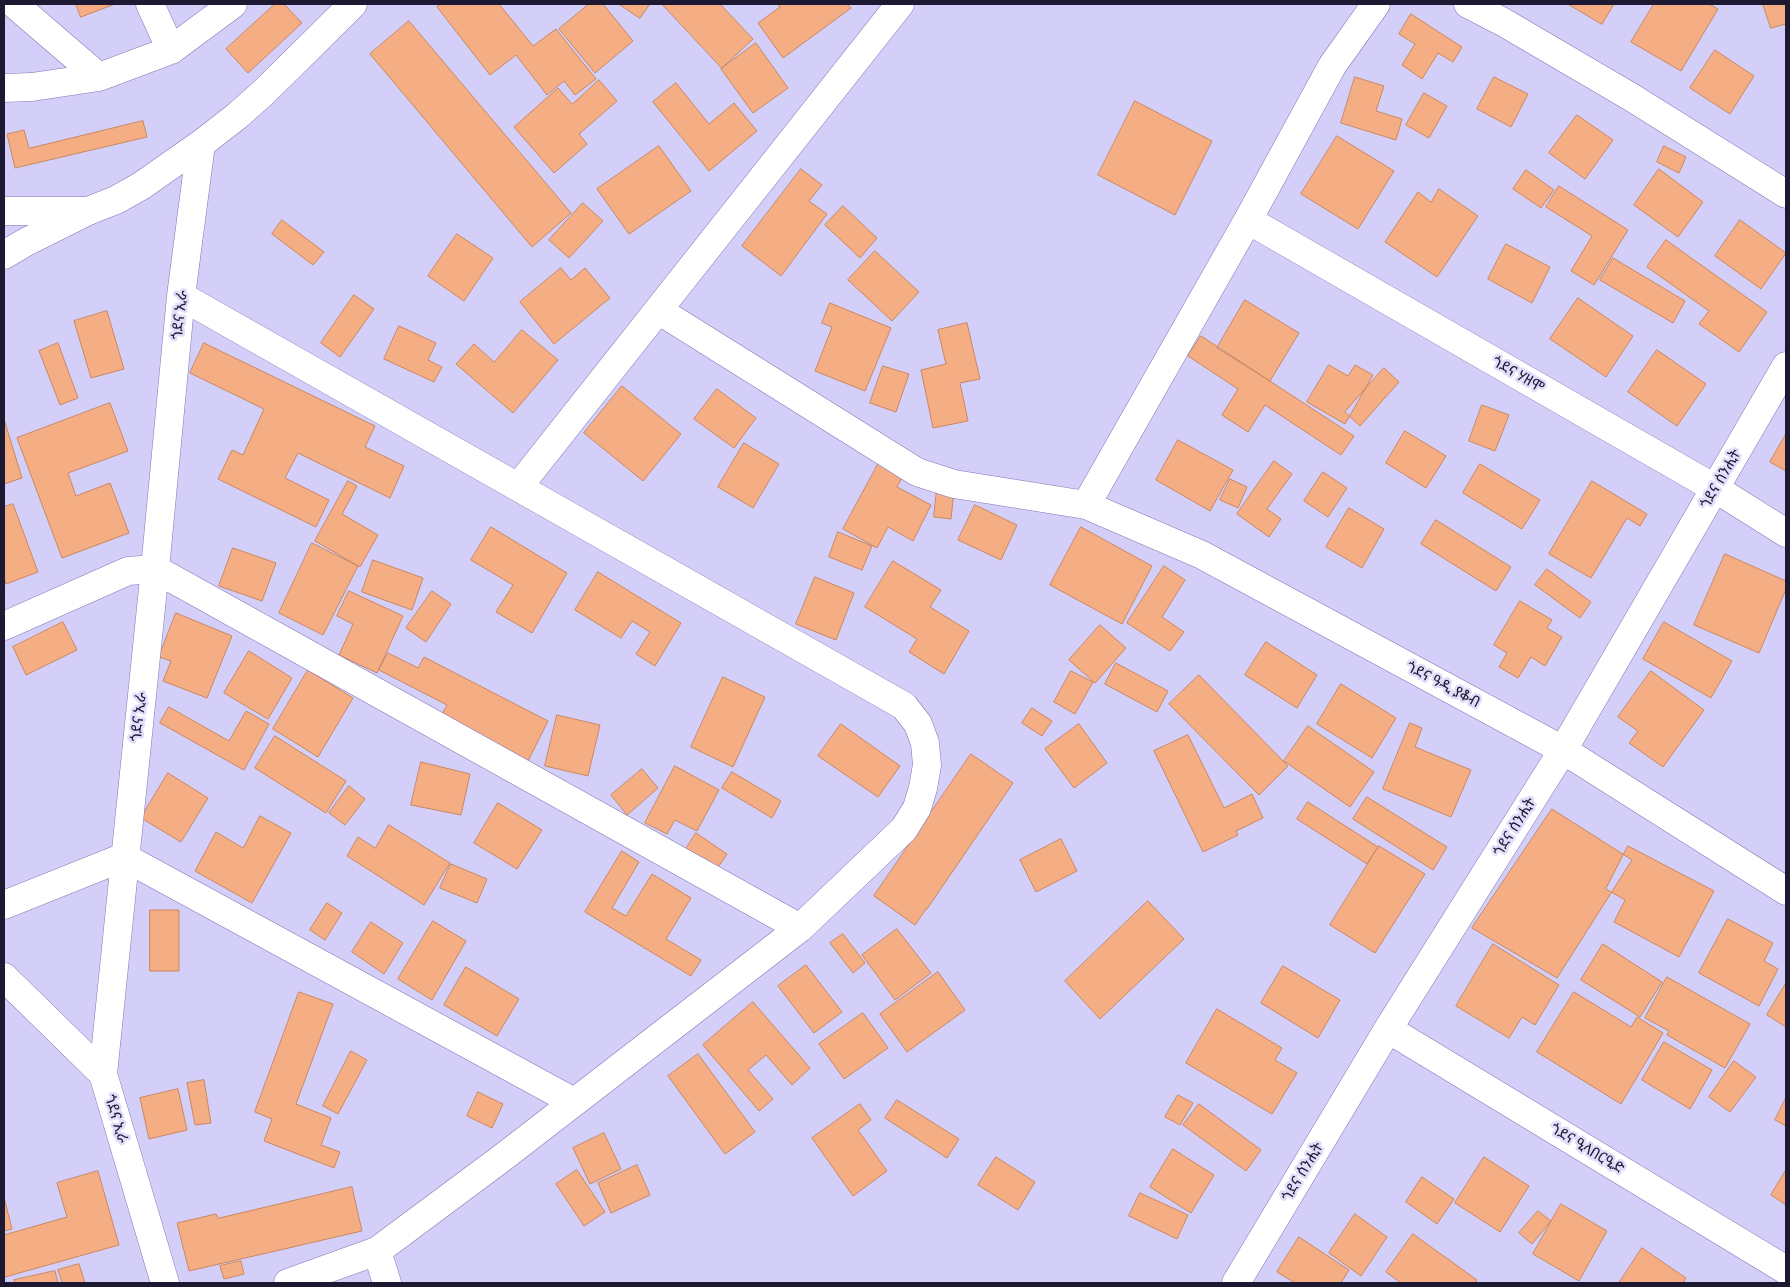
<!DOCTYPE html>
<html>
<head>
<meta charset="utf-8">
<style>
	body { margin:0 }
	#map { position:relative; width:1790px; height:1287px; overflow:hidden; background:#d4cff9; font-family:Karla,sans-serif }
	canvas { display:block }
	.frame { position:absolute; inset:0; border:5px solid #1e1933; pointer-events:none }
</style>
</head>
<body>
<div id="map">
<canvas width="1790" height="1287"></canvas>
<div class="frame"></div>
</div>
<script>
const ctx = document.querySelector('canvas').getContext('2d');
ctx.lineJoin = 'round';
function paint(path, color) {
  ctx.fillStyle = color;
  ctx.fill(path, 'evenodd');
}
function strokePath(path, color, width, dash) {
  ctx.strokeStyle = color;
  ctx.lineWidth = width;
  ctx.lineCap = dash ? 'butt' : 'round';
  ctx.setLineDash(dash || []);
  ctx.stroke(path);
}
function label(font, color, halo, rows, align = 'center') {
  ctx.font = font + ' Karla,"Noto Sans Ethiopic",sans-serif';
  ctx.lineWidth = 5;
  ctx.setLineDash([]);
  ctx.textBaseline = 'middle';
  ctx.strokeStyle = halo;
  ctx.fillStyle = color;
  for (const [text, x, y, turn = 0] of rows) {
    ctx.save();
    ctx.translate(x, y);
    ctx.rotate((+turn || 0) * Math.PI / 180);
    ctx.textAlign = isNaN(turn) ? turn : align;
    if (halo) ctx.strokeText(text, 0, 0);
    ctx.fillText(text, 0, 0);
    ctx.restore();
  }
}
const building = new Path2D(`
	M76,4h39l-34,13z
	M275,4h9l18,19 -54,50 -22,-24z
	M441,4h58l34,42 23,-17 40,50 -21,16 -11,-14 -17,14 -31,-40 -26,20 -53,-68z
	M589,4h14l30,37 -38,32 -36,-44z
	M619,4h31l-10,14z
	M662,4h58l33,35 -31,29z
	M777,4h70l4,4 -68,50 -25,-35 22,-16z
	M1568,4h46l-12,20z
	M1654,4h55l9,5 -37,62 -50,-29z
	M1763,4h23v20l-15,4z
	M1411,14l51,33 -9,15 -15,-9 -16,26 -20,-14 13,-21 -16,-10z
	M409,21l162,192 -39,34 -162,-193z
	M756,43l32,45 -35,25 -32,-44z
	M1715,50l39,26 -24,38 -40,-26z
	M1355,77l29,9 -8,25 26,8 -6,21 -55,-17z
	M1494,77l34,17 -17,33 -34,-18z
	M599,80l18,21 -38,33 8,10 -33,29 -40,-46 44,-39 14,16z
	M676,83l33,41 25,-21 23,28 -48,40 -56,-69z
	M1424,93l23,13 -18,32 -23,-13z
	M1135,101l77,40 -37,74 -77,-40z
	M1577,115l36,25 -28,39 -36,-26z
	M143,121l4,16 -132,31 -8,-34 17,-4 5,18z
	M1337,136l57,35 -36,58 -57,-35z
	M659,146l32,45 -62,43 -32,-45z
	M1664,146l22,11 -7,16 -22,-11z
	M801,169l21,16 -13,16 18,13 -46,62 -39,-30z
	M1659,169l44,33 -25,35 -44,-32z
	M1526,170l28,20 -13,18 -28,-19z
	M1559,186l69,44 -34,55 -23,-14 21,-35 -46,-29z
	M1439,189l39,27 -41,61 -52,-35 33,-50 13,10z
	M583,203l20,18 -34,37 -20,-18z
	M843,206l34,32 -17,20 -35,-33z
	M282,220l42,32 -11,13 -41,-31z
	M1740,220l46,33 -25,36 -46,-33z
	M457,234l36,24 -29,43 -36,-25z
	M1666,240l101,72 -28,40 -40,-28 10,-13 -62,-44z
	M1506,244l44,23 -18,36 -44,-24z
	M875,251l44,41 -27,29 -44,-41z
	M1613,258l72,43 -12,22 -73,-43z
	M561,268l10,12 14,-12 25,30 -56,46 -34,-42z
	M354,295l20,14 -34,48 -19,-14z
	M1578,298l55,38 -27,41 -56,-38z
	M1245,300l54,33 -29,48 -53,-33z
	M830,303l61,25 -26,63 -50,-20 17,-44 -10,-4z
	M107,311l17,58 -33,9 -17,-57z
	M967,323l13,56 -20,4 8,38 -35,7 -12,-58 25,-6 -8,-34z
	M399,326l37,17 -8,17 14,7 -8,15 -50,-23z
	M522,330l36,30 -45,53 -57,-49 18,-20 20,18z
	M1201,336l153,100 -13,19 -76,-50 -17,27 -26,-17 16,-26 -50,-33z
	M58,343l20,55 -18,7 -21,-54z
	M204,343l171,83 -10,21 39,19 -14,32 -92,-45 -13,25 44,22 -13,27 -98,-48 14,-29 11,5 21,-46 -74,-36z
	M1657,350l49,34 -29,42 -49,-34z
	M1329,365l19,11 7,-11 18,10 -28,49 -38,-22z
	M883,366l26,8 -13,38 -26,-9z
	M1384,368l15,14 -39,44 -15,-14z
	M622,386l59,48 -38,47 -59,-48z
	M717,389l39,29 -22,30 -40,-29z
	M110,403l18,48 -60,22 8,23 34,-13 19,50 -67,25 -45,-120z
	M1482,405l27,10 -14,36 -26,-10z
	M4,419l18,59 -18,6z
	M1405,431l41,25 -20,32 -40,-25z
	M1786,434v37l-16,-9z
	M1178,440l55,30 -23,41 -54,-31z
	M744,443l35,21 -26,44 -35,-21z
	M882,457l24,13 -9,17 34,18 -18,36 -25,-14 -11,21 -34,-19z
	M1274,461l18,13 -25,35 14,10 -12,18 -32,-23z
	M1480,464l60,36 -18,29 -59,-36z
	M1323,472l24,16 -19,29 -24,-16z
	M1230,479l17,8 -9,21 -18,-8z
	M348,481l9,5 -15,28 36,21 -18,32 -45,-26z
	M1592,481l55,33 -7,12 -13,-8 -36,60 -42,-24z
	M937,489l17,2 -3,28 -17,-2z
	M13,504l25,68 -32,12 -2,-7v-70z
	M975,505l42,20 -16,35 -43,-20z
	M1349,508l35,21 -22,39 -36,-21z
	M1436,520l75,47 -15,24 -75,-47z
	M491,527l76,46 -35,60 -36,-21 17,-27 -42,-25z
	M1081,527l71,39 -30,58 -72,-39z
	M838,532l34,14 -10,24 -33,-13z
	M312,543l46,23 -35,69 -44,-22z
	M233,548l43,15 -14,38 -43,-15z
	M1725,554l61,27v8l-27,64 -65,-28z
	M373,560l50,18 -11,32 -50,-18z
	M893,561l48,29 -11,17 39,24 -25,43 -35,-22 8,-13 -52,-32z
	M1164,566l21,14 -23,37 22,15 -14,19 -43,-28z
	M1547,569l44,33 -11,16 -45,-33z
	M598,572l83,51 -26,43 -19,-12 14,-22 -18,-11 -11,17 -46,-28z
	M815,577l39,16 -18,47 -40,-16z
	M349,591l54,25 -26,57 -38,-18 14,-31 -16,-8z
	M432,591l19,13 -25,38 -20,-14z
	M1520,601l32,19 -5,8 15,9 -17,29 -14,-9 -13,21 -19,-11 8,-14 -13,-8z
	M176,613l56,23 -25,62 -44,-17 8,-20 -12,-4z
	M63,622l14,28 -51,25 -13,-28z
	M1664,622l68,39 -21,37 -68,-39z
	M1100,625l26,23 -31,35 -26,-23z
	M1266,642l51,33 -20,33 -52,-33z
	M249,651l43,27 -24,41 -44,-26z
	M388,653l30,15 6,-11 124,64 -21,42 -87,-45 7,-13 -68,-35z
	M1116,663l52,28 -11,21 -52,-28z
	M308,670l45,28 -35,59 -45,-28z
	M1071,671l22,11 -18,32 -21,-12z
	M1651,671l53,39 -41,57 -34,-24 9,-12 -20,-14z
	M1199,675l89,91 -29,29 -90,-91z
	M723,677l42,20 -32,70 -42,-20z
	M1341,684l55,34 -24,40 -55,-34z
	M169,707l60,34 17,-30 23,13 -25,46 -84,-47z
	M1032,708l20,13 -10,15 -20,-13z
	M557,715l43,10 -12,51 -43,-10z
	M1410,723l12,5 -7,19 56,23 -20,47 -68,-28z
	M841,724l59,42 -22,31 -60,-41z
	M1079,724l28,39 -33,25 -29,-39z
	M1308,726l66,46 -24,35 -66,-46z
	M1188,735l36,73 28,-14 11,24 -27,13 2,4 -35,17 -49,-101z
	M275,736l71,45 -20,32 -71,-45z
	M971,754l42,29 -86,126h-1l-11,16 -41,-29z
	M421,762l49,12 -9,41 -50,-10z
	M675,766l44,24 -22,41 -22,-11 -8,14 -22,-11z
	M642,769l16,19 -31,27 -16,-20z
	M732,772l49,29 -9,17 -50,-30z
	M168,773l40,25 -27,44 -40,-24z
	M349,786l16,13 -20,26 -16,-12z
	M1367,797l80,50 -14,23 -80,-51z
	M1308,802l70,45 -11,17 -70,-45z
	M498,803l44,27 -25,39 -43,-26z
	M1552,809l80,51 -75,118 -85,-50z
	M260,816l31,17 -39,70 -57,-32 21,-39 27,16z
	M389,825l61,38 -26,42 -77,-49 11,-19 17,11z
	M696,833l31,21 -13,19 -30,-21z
	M1061,839l16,32 -41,21 -16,-32z
	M1379,846l46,28 -50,79 -45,-28z
	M1628,846l86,45 -35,66 -65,-35 11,-22 -19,-11z
	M622,851l17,11 -27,46 14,8 26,-42 39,24 -25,41 35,21 -10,16 -106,-64z
	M451,864l36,15 -10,24 -37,-15z
	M1148,901l36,38 -84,80 -35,-38z
	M327,903l15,10 -17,27 -15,-10z
	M150,910h29v61h-29z
	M1728,919l45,24 -9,18 14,8 -19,37 -60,-33z
	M433,921l33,20 -34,59 -34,-21z
	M371,922l32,21 -19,31 -32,-22z
	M897,929l34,44 -36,27 -33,-45z
	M843,934l22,29 -12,10 -23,-30z
	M1493,944l66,41 -24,40 -13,-8 -13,21 -53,-32z
	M1603,944l59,38 -22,35 -59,-37z
	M806,965l36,47 -28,21 -36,-47z
	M1283,966l57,34 -22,38 -57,-35z
	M466,967l53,32 -22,37 -53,-31z
	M938,972l27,38 -58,42 -27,-38z
	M1667,977l83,47 -25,44 -58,-33 2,-4 -24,-13z
	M1786,983v44l-19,-12z
	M299,992l34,12 -37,100 35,14 -10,27 19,7 -6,16 -70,-27 8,-22 -17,-7z
	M1574,992l57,35 6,-10 26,16 -42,71 -84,-52z
	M753,1002l57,66 -18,17 -26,-30 -18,15 25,29 -14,12 -56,-66z
	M1217,1009l65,39 -7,12 22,13 -25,41 -86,-51z
	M863,1013l25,35 -44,31 -25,-35z
	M1664,1042l48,28 -22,39 -48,-29z
	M351,1051l16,9 -29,54 -15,-8z
	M698,1054l57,78 -30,22 -57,-78z
	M1734,1061l22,16 -26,35 -21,-15z
	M204,1080l7,43 -16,2 -8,-42z
	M178,1089l9,41 -38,9 -9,-41z
	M478,1092l25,12 -11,24 -25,-12z
	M1178,1095l15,8 -13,22 -15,-8z
	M897,1100l62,39 -12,19 -62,-40z
	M1785,1100l1,1v25l-11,-6z
	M860,1104l11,16 -13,10 29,41 -34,25 -41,-58z
	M1199,1104l62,46 -15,21 -63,-46z
	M604,1133l17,36 -31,15 -17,-36z
	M1173,1149l41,26 -23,38 -41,-26z
	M996,1157l39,25 -17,28 -40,-25z
	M1484,1157l45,29 -29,46 -45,-29z
	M637,1165l13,30 -39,18 -13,-30z
	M577,1170l28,42 -21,14 -28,-42z
	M1786,1170v35l-15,-10z
	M98,1171l21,74 -114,32 -1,-6v-36l63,-18 -10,-34z
	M1422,1177l32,22 -17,25 -31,-22z
	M352,1187l10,44 -173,40 -12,-48 39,-9 2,4z
	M1140,1193l48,22 -11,24 -48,-23z
	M4,1197l8,32 -8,2z
	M1561,1204l46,27 -28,50 -46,-27z
	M1538,1211l13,10 -19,23 -13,-11z
	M1355,1214l32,23 -26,39 -32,-23z
	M1413,1234l64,46 -2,3h-74l-15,-11z
	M1299,1237l50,33 -8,13h-46l-18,-11z
	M1642,1248l44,30 -3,5h-64z
	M241,1261l3,13 -20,5 -4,-13z
	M79,1264l6,19h-23l-4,-13z
	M55,1271l3,12h-43l-1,-3z`);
paint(building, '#f5ad84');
strokePath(building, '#c98760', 1);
const minor = new Path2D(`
	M14,4l85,73
	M150,4l21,46
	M1468,4l35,18 128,75 155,97
	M4,88l28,-1 67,-10 72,-27 62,-46
	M1248,220l468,269 70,44
	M4,255l22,-13 62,-31
	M181,296l723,410 14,18 7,19 2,22 -4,23 -6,20 -13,21 -104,99 -298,230 -125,93 -89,32
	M658,310l259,162 37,12 132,21 116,50 361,195 223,141
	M519,486l381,-482
	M1086,505l162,-285 84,-154 44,-62
	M4,626l124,-55 27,-2 645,359
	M4,905l120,-48 450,245
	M4,977l99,97
	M1388,1029l398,241
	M377,1251l10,32
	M165,1283l-62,-209 52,-505 26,-273 20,-152
	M1236,1283l152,-254 175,-279 223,-384`);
const major = new Path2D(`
	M4,211h84l28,-11 25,-14 60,-42 36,-28 27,-24 89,-88`);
strokePath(minor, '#8076b7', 29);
strokePath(major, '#8076b7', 29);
strokePath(minor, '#fff', 28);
strokePath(major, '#fff', 28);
label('15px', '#1e1933', '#e1defb', [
	["ጎደና ኢራ",180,315,-84],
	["ጎደና ሃዘሞ",1518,375,30],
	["ጎደና ሰንሒት",1721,479,-60],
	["ጎደና ዓዲ ያቆብ",1443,685,28],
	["ጎደና ኢራ",139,717,-84],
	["ጎደና ሰንሒት",1515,827,-58],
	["ጎደና ኢራ",116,1119,73],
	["ጎደና ዒላበርዒድ",1587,1149,31],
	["ጎደና ሰንሒት",1303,1172,-59]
]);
</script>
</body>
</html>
